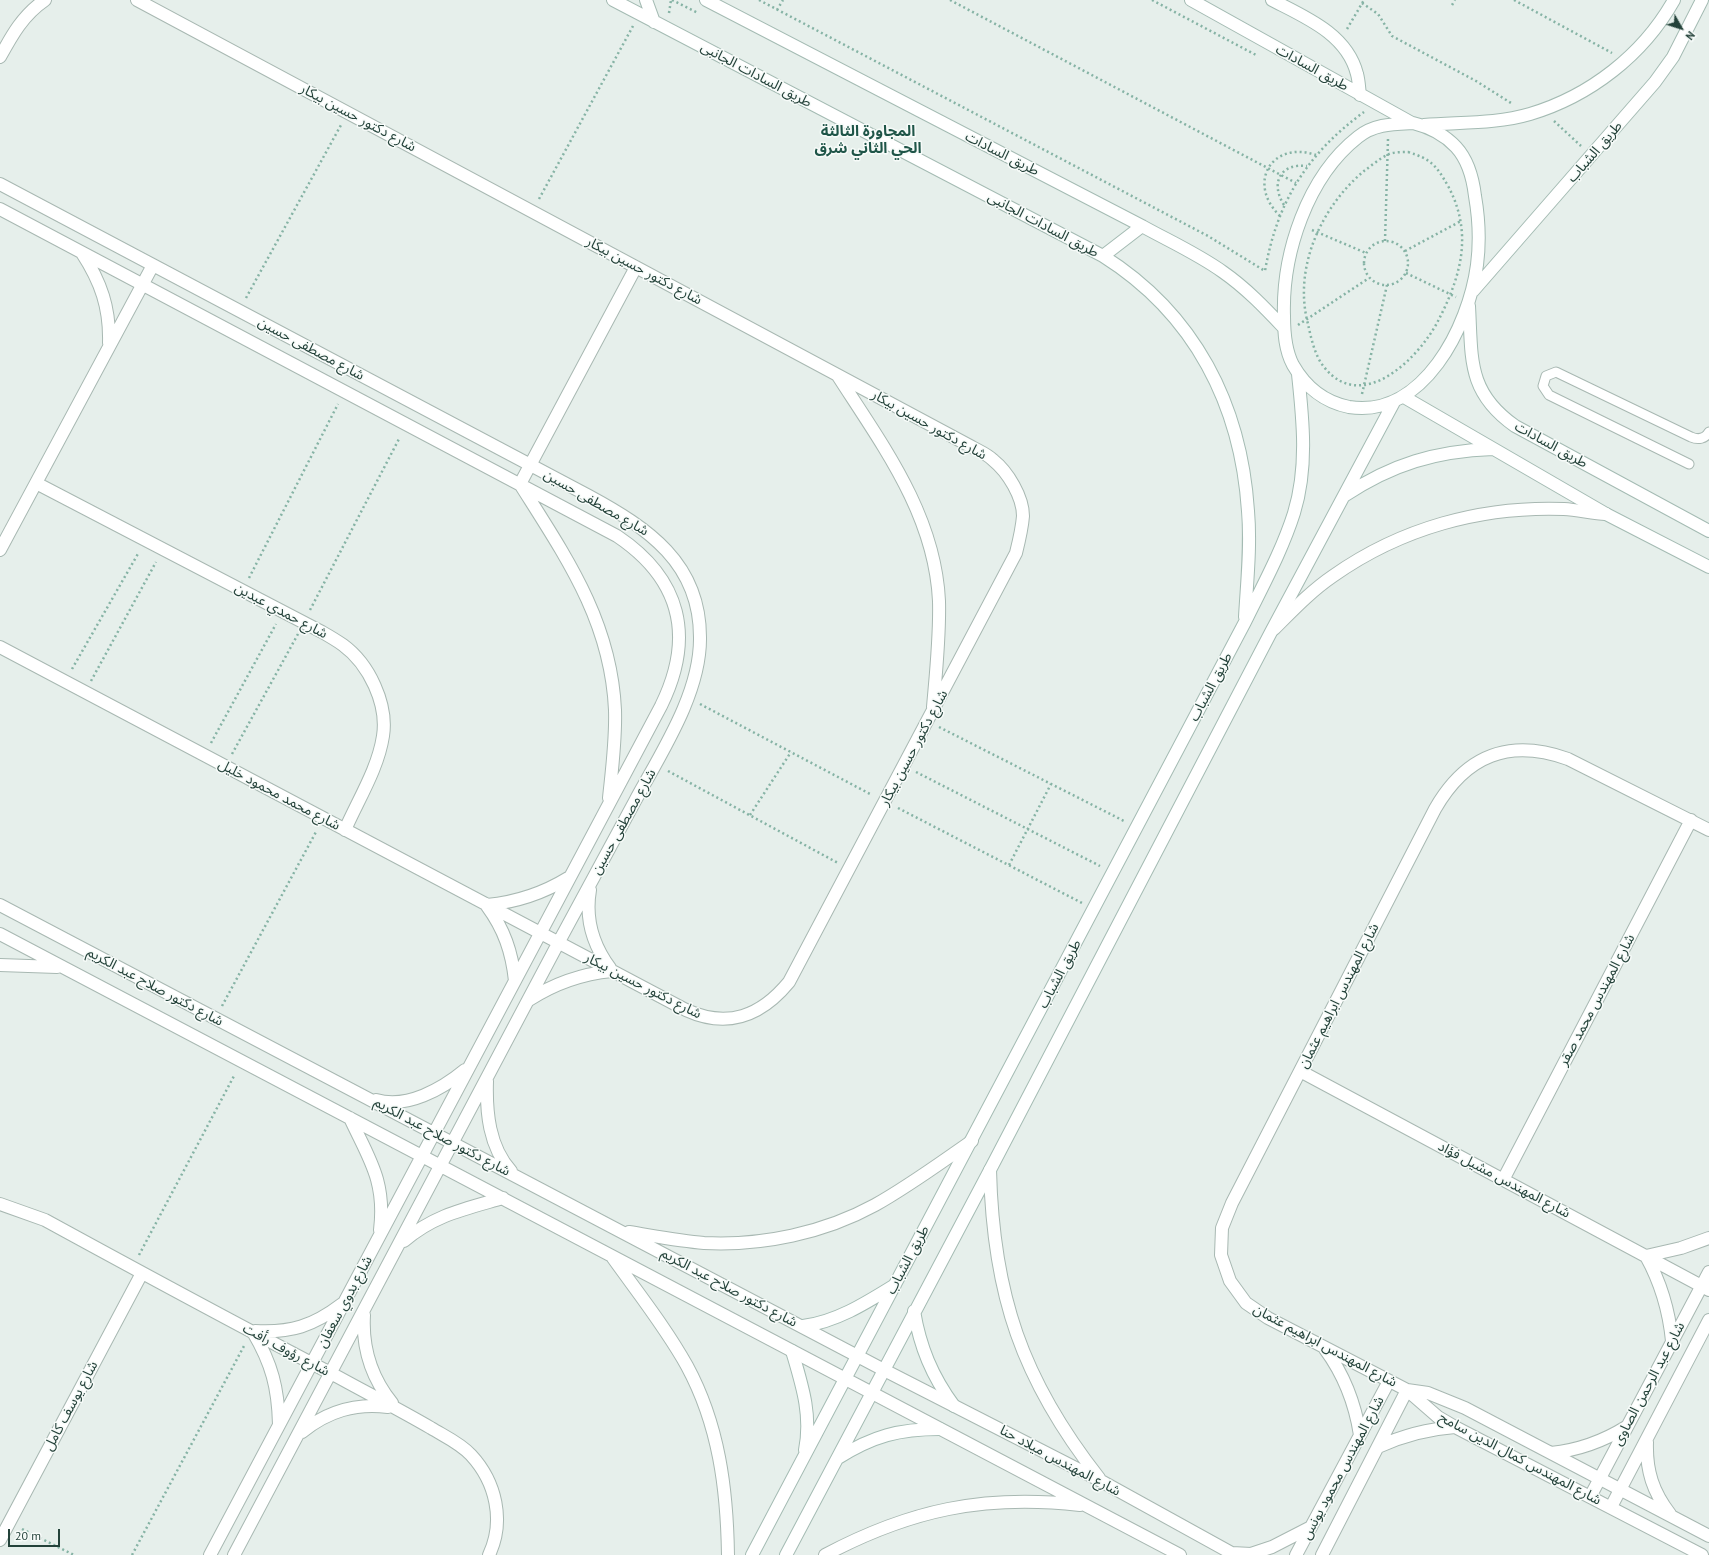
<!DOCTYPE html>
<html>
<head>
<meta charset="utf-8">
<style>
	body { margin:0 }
	#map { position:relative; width:1709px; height:1555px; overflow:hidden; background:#e6efeb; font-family:"PT Sans",sans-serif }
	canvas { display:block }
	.north { position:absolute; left:1661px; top:8px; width:40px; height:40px; -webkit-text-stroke:3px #f7fbf9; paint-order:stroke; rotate:129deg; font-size:11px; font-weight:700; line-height:16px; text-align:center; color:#24423a }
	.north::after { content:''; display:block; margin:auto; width:14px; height:18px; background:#24423a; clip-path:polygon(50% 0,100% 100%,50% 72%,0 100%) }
	.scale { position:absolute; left:8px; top:1529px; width:52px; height:18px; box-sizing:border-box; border:2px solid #24423a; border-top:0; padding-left:5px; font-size:12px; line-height:14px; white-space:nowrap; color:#24423a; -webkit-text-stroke:3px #f7fbf9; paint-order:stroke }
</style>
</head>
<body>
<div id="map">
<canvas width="1709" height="1555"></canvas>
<div class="north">N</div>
<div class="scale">20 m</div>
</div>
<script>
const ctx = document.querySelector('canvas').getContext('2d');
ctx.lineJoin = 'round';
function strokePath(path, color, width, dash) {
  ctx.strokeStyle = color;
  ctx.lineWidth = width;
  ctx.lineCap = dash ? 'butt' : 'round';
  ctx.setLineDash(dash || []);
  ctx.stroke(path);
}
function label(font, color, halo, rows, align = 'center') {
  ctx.font = font + ' "PT Sans","Noto Sans Arabic",sans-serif';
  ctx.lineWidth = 3;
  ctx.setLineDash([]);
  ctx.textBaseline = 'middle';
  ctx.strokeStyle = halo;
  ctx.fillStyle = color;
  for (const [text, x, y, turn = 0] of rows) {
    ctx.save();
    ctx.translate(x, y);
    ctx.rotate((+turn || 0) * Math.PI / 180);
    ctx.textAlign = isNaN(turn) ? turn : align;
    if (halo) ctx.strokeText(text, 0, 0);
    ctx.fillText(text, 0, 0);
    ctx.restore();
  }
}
const lane = new Path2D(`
	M1689,464l-140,-69 -6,-9 3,-10 10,-4 135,65c7,3 14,2 18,-5`);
const street = new Path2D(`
	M0,57c12,-22 23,-42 45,-57
	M0,184l589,312c59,32 111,67 111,141 1,56 -39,116 -65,164 -24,45 -49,90 -73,135 -110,206 -218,413 -328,619
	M0,209l617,327c64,43 78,101 44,170l-451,849
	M82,253c19,29 28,55 27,90
	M838,376c45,70 97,139 101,225 1,35 -3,71 -6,106
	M36,483l286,149c7,4 14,8 21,13 26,19 45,59 40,91 -5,33 -25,64 -38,94
	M0,550l153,-285
	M1274,629c19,-19 37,-38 59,-53 68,-48 148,-70 231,-67 14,1 28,4 42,5
	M0,647l686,363c42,19 75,6 103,-28l227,-429c3,-12 6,-24 7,-37 0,-19 -15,-44 -30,-56 -6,-6 -14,-9 -21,-13l-835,-447
	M609,798c3,-29 7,-58 6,-88 -4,-89 -49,-153 -95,-226l116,-217
	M590,890c-5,29 3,55 20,78
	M0,905l884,465 217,111 134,74
	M487,905c30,-3 55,-11 81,-27
	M487,906c17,23 25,46 28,75
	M0,934l1180,621
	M0,965l57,2
	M529,1000c26,-17 52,-26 83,-29
	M1300,1071l409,219
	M487,1081c-1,31 2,66 24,90
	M376,1100c31,9 66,-11 89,-30
	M350,1118c19,41 36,63 30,112
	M990,1170c3,124 32,210 109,308
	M1503,1180l188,-360
	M0,1204l45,16c97,53 195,106 293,157 31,17 62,33 93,51 13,8 29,15 40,27 25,27 34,66 18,100
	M629,1232c25,4 50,9 75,11 58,3 120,-10 171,-38 34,-19 65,-42 97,-64
	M404,1241c30,-26 61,-32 99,-43
	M613,1258c25,35 53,70 74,108 32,59 40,123 41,189
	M364,1315c-2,34 7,62 28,88
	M255,1331c36,2 58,-5 87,-27
	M253,1332c19,32 25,56 26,92
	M1672,1341c-3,-31 -11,-58 -26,-85l35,-8 28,-10
	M1325,1349c20,27 30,54 35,86
	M1407,1390l21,3 37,15 244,128
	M302,1432c26,-21 53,-29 86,-25
	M1647,1442c-1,29 6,50 23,72
	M1378,1447c26,-12 49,-18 77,-20
	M1551,1453c28,-3 51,-11 75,-26
	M1590,1497l119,-225
	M1611,1507l98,-187
	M0,1540l142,-267
	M1232,1553l19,1 21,-7 39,-20
	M825,1555c85,-45 159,-61 255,-50
	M1296,1555l93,-174
	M1322,1555l85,-165
	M1702,1555l-247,-128 -17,-10 -31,-27 -139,-72 -22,-15 -16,-22 -9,-26 1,-27 10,-25 203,-394c31,-54 74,-71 133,-50l141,71`);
const secondary = new Path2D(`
	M613,0l490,256c92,58 138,149 145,255 3,35 -1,71 -3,106
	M646,0l8,22
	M706,0l436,226c27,15 56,28 81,46 23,16 42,36 61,56
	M1191,0l221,123
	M1272,0c33,17 75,34 85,74 2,7 2,14 3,21
	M1413,123c16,4 31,11 43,24 12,13 17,32 19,49 4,23 5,46 2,69 -8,61 -54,154 -128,142 -25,-5 -44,-21 -56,-42 -8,-15 -9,-32 -9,-49 -2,-62 23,-139 74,-179 16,-13 35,-13 55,-14z
	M1424,125c35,-3 72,-1 106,-11 60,-18 113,-59 144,-114
	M1103,256l39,-30
	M1473,291l182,-209 18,-25 29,-57
	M1469,306c3,53 -2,86 46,120l194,105
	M1404,397l202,117 103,53
	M1344,496c48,-32 92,-45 149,-47
	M914,1311c6,36 18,65 40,95
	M803,1326c33,-4 63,-23 92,-41
	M792,1351c10,34 20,64 13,99
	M838,1458c35,-22 61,-29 102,-29
	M752,1555l493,-933c17,-35 37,-71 49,-109 14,-45 9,-93 4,-139
	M786,1555l204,-385 281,-538 123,-230`);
strokePath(lane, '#a8b8b2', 11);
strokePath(street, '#a8b8b2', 14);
strokePath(secondary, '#a4bbb3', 14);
strokePath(new Path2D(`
	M672,0l26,13
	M759,0l449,236 57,35c12,-70 43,-118 99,-159
	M950,0l346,183
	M1152,0l104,55
	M1514,0l98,53
	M1362,3l16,11 14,22 84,45 35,22
	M1452,5l3,-5
	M777,10l6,-10
	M669,13l2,-13
	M1347,29l17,-29
	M1554,121l27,25
	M1408,152c23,7 28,13 40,34 10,18 15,39 14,59 -1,26 -12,53 -24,76 -19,37 -76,94 -114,46 -9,-11 -13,-29 -16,-43 -15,-56 13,-117 56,-153 7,-5 15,-12 23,-16 5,-3 14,-3 21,-3z
	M539,199l94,-173
	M1284,205c-14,-22 -4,-42 23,-39
	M1280,216c-34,-33 -8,-76 36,-61
	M1312,230l54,23
	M1364 263a22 22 0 1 1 44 0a22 22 0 1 1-44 0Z
	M1385,241l3,-102
	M1405,251l56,-30
	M1406,273l50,24
	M246,298l95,-173
	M1298,325l71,-47
	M1362,394l25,-109
	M249,578l89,-174
	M310,610l90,-173
	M72,669l67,-117
	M91,681l65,-119
	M700,704l172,91
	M939,727l185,94
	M211,743l65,-119
	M232,754l66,-120
	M668,771l170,92
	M916,772l184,94
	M898,808l184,95
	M750,815l41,-63
	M1009,865l42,-81
	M222,1006l95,-176
	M139,1255l96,-181
	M22,1529l52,26
	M132,1555l112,-209`), '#86b3a5', 2.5, [2, 3]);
strokePath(lane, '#fff', 9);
strokePath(street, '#fff', 12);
strokePath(secondary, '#fff', 12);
label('14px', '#24423a', '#f7fbf9', [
	["طريق السادات",1312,68,29],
	["طريق السادات الجانبى",756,75,28],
	["شارع دكتور حسين بيكار",358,118,28],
	["طريق الشباب",1595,152,-49],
	["طريق السادات",1002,154,27],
	["طريق السادات الجانبى",1043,225,28],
	["شارع دكتور حسين بيكار",644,271,28],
	["شارع مصطفى حسين",311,349,28],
	["شارع دكتور حسين بيكار",929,425,29],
	["طريق السادات",1551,445,29],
	["شارع مصطفى حسين",596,503,30],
	["شارع حمدي عبدين",281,611,28],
	["طريق الشباب",1211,687,-62],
	["شارع دكتور حسين بيكار",914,748,-62],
	["شارع محمد محمود خليل",279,795,28],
	["شارع مصطفى حسين",624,822,-61],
	["طريق الشباب",1060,974,-62],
	["شارع دكتور حسين بيكار",643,986,27],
	["شارع دكتور صلاح عبد الكريم",155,987,28],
	["شارع المهندس ابراهيم عثمان",1339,996,-63],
	["شارع المهندس محمد صقر",1597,1000,-62],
	["شارع دكتور صلاح عبد الكريم",442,1137,28],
	["شارع المهندس مشيل فؤاد",1504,1180,28],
	["طريق الشباب",908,1260,-62],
	["شارع دكتور صلاح عبد الكريم",729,1288,28],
	["شارع بدوي سعفان",345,1302,-62],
	["شارع المهندس ابراهيم عثمان",1325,1346,28],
	["شارع رؤوف رأفت",286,1350,28],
	["شارع عبد الرحمن الصاوى",1649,1384,-62],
	["شارع يوسف كامل",71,1406,-62],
	["شارع المهندس كمال الدين سامح",1520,1459,28],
	["شارع المهندس ميلاد حنا",1060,1461,28],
	["شارع المهندس محمود يونس",1343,1468,-62]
]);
label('bold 15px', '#1f5548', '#f7fbf9', [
	["المجاورة الثالثة",868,132],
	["الحي الثاني شرق",868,149]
]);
</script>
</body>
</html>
